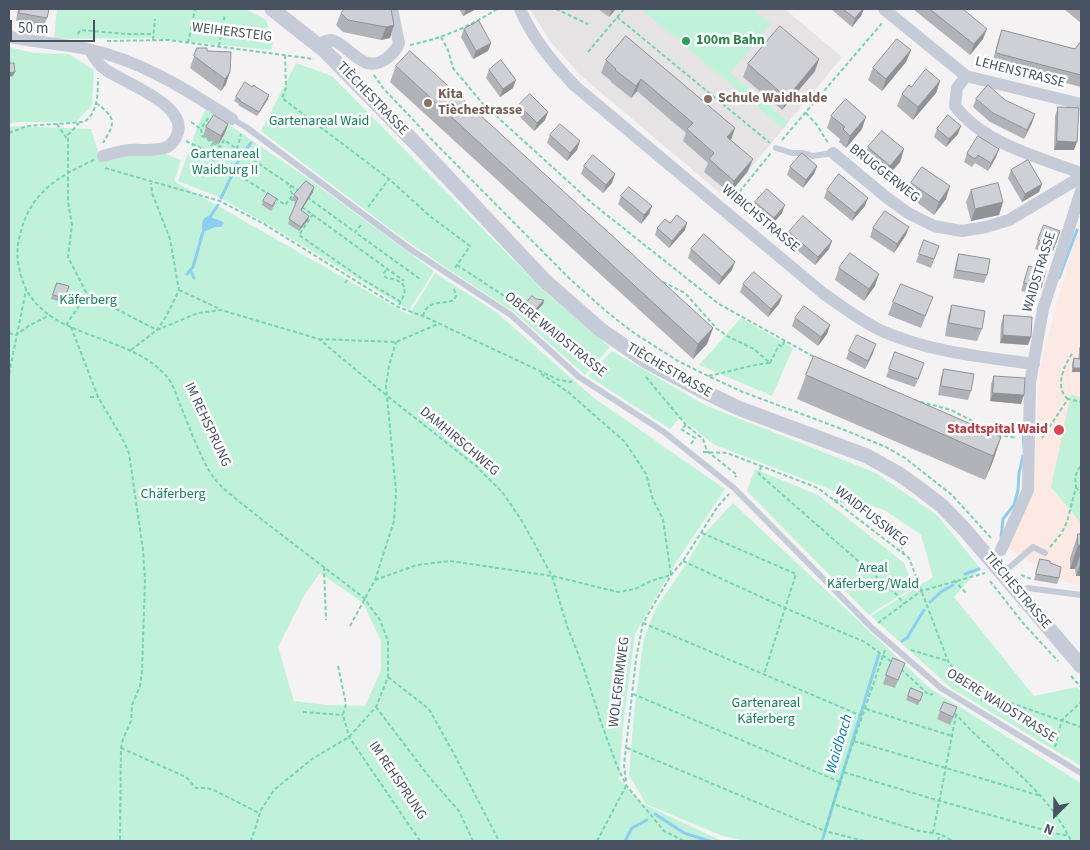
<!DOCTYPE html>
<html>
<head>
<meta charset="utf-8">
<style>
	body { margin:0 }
	#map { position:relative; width:1090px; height:850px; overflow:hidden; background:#f4f2f2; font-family:"Source Sans 3",sans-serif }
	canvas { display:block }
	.frame { position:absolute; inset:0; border:10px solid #485261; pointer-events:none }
	.north { position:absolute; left:1030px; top:790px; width:50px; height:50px; -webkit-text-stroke:4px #fff; paint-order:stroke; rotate:203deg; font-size:14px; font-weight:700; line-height:20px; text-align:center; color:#485261 }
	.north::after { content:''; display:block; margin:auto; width:18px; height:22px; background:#485261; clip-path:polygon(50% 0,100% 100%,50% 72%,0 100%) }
	.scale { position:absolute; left:10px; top:20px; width:85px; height:22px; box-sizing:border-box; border:2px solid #485261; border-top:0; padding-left:6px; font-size:15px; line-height:18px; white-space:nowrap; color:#485261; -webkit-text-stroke:4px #fff; paint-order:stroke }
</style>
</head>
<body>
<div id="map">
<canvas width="1090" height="850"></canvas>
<div class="frame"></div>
<div class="north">N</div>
<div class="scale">50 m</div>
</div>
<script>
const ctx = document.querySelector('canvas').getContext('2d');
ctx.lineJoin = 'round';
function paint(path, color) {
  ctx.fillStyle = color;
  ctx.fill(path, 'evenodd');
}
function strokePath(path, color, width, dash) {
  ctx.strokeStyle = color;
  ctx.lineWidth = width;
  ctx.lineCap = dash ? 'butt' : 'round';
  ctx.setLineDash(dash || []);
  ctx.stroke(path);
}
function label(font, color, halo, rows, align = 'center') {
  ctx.font = font + ' "Source Sans 3",sans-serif';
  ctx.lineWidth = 5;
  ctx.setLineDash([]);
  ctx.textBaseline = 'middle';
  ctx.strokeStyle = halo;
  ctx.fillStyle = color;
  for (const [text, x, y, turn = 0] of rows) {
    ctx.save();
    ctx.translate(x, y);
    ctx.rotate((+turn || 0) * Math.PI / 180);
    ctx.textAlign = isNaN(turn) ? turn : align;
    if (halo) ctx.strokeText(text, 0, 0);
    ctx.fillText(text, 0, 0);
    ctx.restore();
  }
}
paint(new Path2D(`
	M530,9h255l57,48 -116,141 -147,-124 -29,-33z`), '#e5e3e4');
paint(new Path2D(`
	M1078,224l3,2v359l-14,-2 -60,-35 26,-55 7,-125z`), '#fde9e3');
paint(new Path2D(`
	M57,9h189l20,11 7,23 -2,7 -119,-12 -98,1z
	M641,9h112l18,15 -41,49 58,49 -5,6z
	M9,47l24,6 36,1 25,16 -2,35 -16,17h-60l-7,2z
	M296,63l36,13 214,217 64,54 -25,28 -71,-63 -69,-45 -48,-33 -136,-103z
	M206,109l107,73 121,89 -25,39 -135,-82 -55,-31 -41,-16 20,-56z
	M14,126l77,3 10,32 29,-7 33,-1 18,7 -7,21 235,134 26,-42 61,39 98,86 131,91 -50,75 -40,70 -12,93 -4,52 22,24 81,38h-713v-714zM320,573l43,30 18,38v29l-16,36 -38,-1 -33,-4 -16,-54 27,-53z
	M741,318l52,30 -21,48 -73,-31z
	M612,351l93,54 171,68 61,42 43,53 -26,29 80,99 43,-9 4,4v75l-130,-78 -80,-72 62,-39 -12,-42 -35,-24 -173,-67 -33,-27 -10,12 -82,-53z
	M1071,394l10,4v125l-30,-36z
	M755,469l63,26 86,68 10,24 -45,28 -122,-124z
	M733,503l198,186 150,94v58h-336l-22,-5 -77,-32 -17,-29 6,-72 9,-65 12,-30 31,-45 17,-29z`), '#c0f2da');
paint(new Path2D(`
	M208,216c5,3 11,3 16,7l-3,4h-6l-12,5c-2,-6 -2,-13 5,-16z`), '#8bcef1');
strokePath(new Path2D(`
	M244,152l7,-9
	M234,170l8,-17
	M221,198l12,-25
	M210,217l8,-12
	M191,271l3,7
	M187,274l6,-7 10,-35
	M1059,278l18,-48
	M1023,432l1,16
	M1001,537l2,-18 11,-14 4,-15 1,-17 4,-17
	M965,574l14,-5
	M930,602l11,-10 12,-7
	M902,641l5,-3 17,-28
	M655,814l29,19 25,8
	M625,841l7,-13 15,-8
	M822,841l57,-187`), '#8bcef1', 3);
strokePath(new Path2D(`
	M556,9l32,15
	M617,17l153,126
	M78,34l2,-4 47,4h26
	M441,37l7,13 5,18 30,36 110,100 126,100 97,54
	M153,40l2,-21
	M107,41l61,-1 146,19
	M188,43l7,-34
	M410,45c33,-7 59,-18 87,-36
	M219,46l6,-32
	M588,52l36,-43
	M285,55l1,33 -4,10 107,81 42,38 39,29 -15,22
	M374,75l9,13 55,58 132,133 37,33 27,21 44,28 30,15 35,16 104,39 39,16 19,11 47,37 40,44
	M96,103c20,15 20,19 7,40
	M806,113l11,12 11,18
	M208,118l-7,11 1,7 18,11 4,-7 13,9 4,-15
	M191,122l10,7
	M57,124l10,15
	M9,133l18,-7 57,-4c14,-9 14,-29 14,-44
	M782,140l101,-118
	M186,141l23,11
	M213,143l-6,13 62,38
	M237,149l62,42
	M94,160c-36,16 -65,34 -74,75 -4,14 -3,26 1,41 19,66 108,54 147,102 5,6 8,16 11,24 10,24 19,50 32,72 10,15 32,30 45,41 36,28 72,55 108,83l16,22 8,21v36l-12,30 -27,30 -37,22 -38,31 -13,20 -10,31
	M105,168l115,33 44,23 134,83 25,9 136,64 11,2 2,-1
	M307,197l48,35
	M275,198l10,7 8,-10 -3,-5 1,-5
	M290,198l8,7
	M731,202l40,-49
	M302,207l102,74
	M368,207l21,-28
	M313,214l-14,21 65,45 37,22
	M361,225l-6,7 65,47
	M457,265l61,40 60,53
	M386,270l-2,3 1,4c3,2 6,2 8,2 18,5 11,17 5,28
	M663,282l22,11 32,36 12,8 25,12 16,14c-21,2 -41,9 -62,13
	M345,283l4,-5
	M179,290l41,19
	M87,294l70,36 10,-15 12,-25 -9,-51 -18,-46 -1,-10
	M423,316c4,-17 19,-11 31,-16l2,-4 -2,-7
	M66,325l21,-31 -19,-37 4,-32 -4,-23v-67l11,-12
	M71,327l27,70 23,39 8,17 14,97 2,31 -3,90 -2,15 -8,19 -1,16 -8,18 -2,9 -1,93
	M9,333l7,2 14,-10 20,-10
	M319,339l77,3 42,-18
	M131,350l26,-20 41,-17 23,-3 98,29 67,56 90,71 27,27 19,28 30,55 15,50 17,43 18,56 15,41 9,19 38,46 20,10
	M770,363l9,-18 3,2 3,-7
	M9,374l17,-84
	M646,377l40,48 17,14 4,12 30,24 -2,2
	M90,397h8
	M1068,399c-14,-11 -4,-34 4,-45
	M914,400l37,10 49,25 17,3
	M686,425l-5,4 14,9 -4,6
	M1042,438l26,-39 13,3
	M703,452l24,1 91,35 91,70 39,103c23,34 94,52 133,66
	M761,466l-2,8 138,121 7,9
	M1076,487l5,7
	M834,500l18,3 33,19 14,17 5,16
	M702,533l94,41 -32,100
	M1050,547l11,-13 6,-12 9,-35 -1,-10 6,-13
	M683,561l102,47 80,34 28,21
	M324,567l2,53
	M1021,575l10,4
	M375,580l42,-15 33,-4 102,15 66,16 17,-3 16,-8 20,-6 -8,-56 -10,-19 -7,-26 -21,-32 -57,-50 -28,-19
	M954,580l12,13
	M990,581l33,42 35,38
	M643,623l219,93
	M878,623l43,-32 64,-18
	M350,626l25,-46 19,-59 2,-29 -10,-106 3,-20 7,-24
	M885,650l-42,122 97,29 122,34h6
	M911,650l37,11
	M338,666l8,38 -3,11 6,22 71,104
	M901,669l28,26 4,-1
	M1071,676l10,11
	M388,677l41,32 25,45 45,87
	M633,694l207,88
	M981,701l4,-9
	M376,707l54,71 29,33 14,30
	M866,709l86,27
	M303,712l40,3
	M954,713c8,7 14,15 22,22 35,33 74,61 95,106
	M854,741l187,55
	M1055,747l7,-27 19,-18
	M121,748l65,29 10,11h11l9,3 43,22
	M627,748l198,83
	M626,781l-2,-16 12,-106 7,-36 28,-48 12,-14 35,-55 11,-12
	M833,804l10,-31
	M933,833l23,-118
	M597,841l29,-55
	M864,841l-39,-10 8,-27 86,27 21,3 13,7
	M938,841l2,-7`), '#75d3b2', 2, [4, 2.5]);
strokePath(new Path2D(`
	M232,119l14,8 164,122 101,66 68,62 85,55 70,56 138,140 69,60 140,85
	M776,148l16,5h11l10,3 20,-3
	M1003,573l30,-26 12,6
	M1019,592l9,-4 53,7`), '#c5ccd7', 6);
strokePath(new Path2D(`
	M520,9c13,30 33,54 55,77l249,208c19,13 37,27 58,37 48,21 100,26 152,33
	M884,9l82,67 115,28
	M9,37c26,5 53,7 79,12 54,12 99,41 144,70
	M318,44c4,-1 10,-5 14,-4 19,6 31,36 55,18 5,-4 10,-8 12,-15l-7,-34
	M90,50c4,8 8,15 16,20 19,13 84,36 71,65 -2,5 -5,9 -10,12 -11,5 -26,2 -38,3 -9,1 -18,4 -26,6
	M966,76l-9,12 -2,18c29,38 83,51 126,67
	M833,153l53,44 22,16 26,13 28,5 24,-4 23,-7 72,-43
	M1001,550l27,-60 2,-107 13,-74 38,-118`), '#c5ccd7', 12);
strokePath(new Path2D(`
	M272,9l52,41 97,99 124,132 56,49 45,31 57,30 35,17 129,48 32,18 21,15 22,17 23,24 116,136`), '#c5ccd7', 15);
paint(new Path2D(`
	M18,9h31l-2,9 -3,8 -28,-5z
	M391,9l-1,29 -9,2 -38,-8 -7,-7 5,-12z
	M459,9h17l-13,7z
	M598,9h18l-7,8z
	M831,9h33l-3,7 -9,11z
	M913,9h50l20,30 -13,16z
	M1064,9h17v14z
	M464,29l27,14 -3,8 -15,8 -12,-22z
	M1002,30l73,19 6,-8v46l-89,-23 6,-23z
	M626,36l105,104 17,31 -18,22 -26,-21 4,-9 -25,-22 3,-8 -49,-42 -6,7 -20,-16v-1l-10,-8 5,-13z
	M197,48l10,3 24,1 -5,32 -5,7 -31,-23z
	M911,50l-5,12 -24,29 -14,-11 5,-12z
	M819,59l-4,12 -33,39 -39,-33 5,-13z
	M396,66l317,262 -6,16 -14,15 -303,-277z
	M489,70l24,18 -13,9 -14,-19z
	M940,81l-4,12 -23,27 -16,-14 5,-12 9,-7z
	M236,97l32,2 -11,17 -19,-11 1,-1 -5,-3z
	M976,99l56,24 -8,16 -34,-17 -17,-15z
	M519,105l26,15 -11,11 -18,-18z
	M1058,107l16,43h-20l1,-34z
	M831,116l31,13 -16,19 -7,-6 1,-3 -13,-11z
	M228,124l-3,9 -7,12 -15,-9 3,-9z
	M937,129l21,5 -12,13 -12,-10z
	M550,135l27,15 -10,11 -20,-18z
	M868,147l36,2 -4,13 -14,16 -22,-18z
	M967,154l29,3 -8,14 -13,-8 -3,4 -8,-5z
	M584,166l28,17 -9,10 -22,-19z
	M817,166l-3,8 -11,14 -16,-13 3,-8z
	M1011,170l31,14 -3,8 -17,10 -14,-24z
	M911,183l35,16 -12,16 -27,-20z
	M827,190l38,16 -13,15 -28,-23z
	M971,190l32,12 -4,13 -28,6 -5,-19z
	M313,192l-12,18 7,10 -9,11 -11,-7 8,-22 -4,-2 2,-5z
	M621,196l31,10 -3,8 -8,10 -23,-20z
	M263,201l13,2 -5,8 -9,-6z
	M755,202l27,11 -11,13 -19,-15z
	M670,223l15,7 -16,18 -14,-13 2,-7z
	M873,228l33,7 -12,18 -24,-16z
	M1060,231l-7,20h-3l-1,3 -14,-5 3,-9z
	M789,232l40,17 -14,16 -29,-24z
	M924,240l15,6 -8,22 -15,-6z
	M691,249l41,21 -13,15 -31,-27z
	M959,254l28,21 -3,8 -31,-5 3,-16z
	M1029,266l12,22 -3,8 -17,-5z
	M839,268l36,18 -11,15 -29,-21z
	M57,283l12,3 -5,17 -13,-4z
	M743,284l39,12 -3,8 -11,13 -28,-25z
	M544,300l-1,4 -9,10 -9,-8 2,-4z
	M893,302l35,8 -7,18 -33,-13z
	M952,305l30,24 -5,12 -32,-5 3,-19z
	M1004,315l27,22 -3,8 -28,-2 1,-19z
	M795,318l35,7 -3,9 -9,12 -26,-20z
	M1080,348l1,1v23h-9v-9l2,-5 4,1 1,-6z
	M849,351l24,2 -8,16 -19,-10z
	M895,352l29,11 -9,24 -29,-10z
	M944,369l27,22 -3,9 -30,-5 3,-18z
	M806,375l195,62 -8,24 -8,19 -188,-81z
	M994,376l27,28 -31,-3 1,-17z
	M1078,534h3v42h-5l-1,-7h-5v-11z
	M1040,559l10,4 9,15 -2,6 -23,-4z
	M905,663l-10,25 -12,-4 3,-9z
	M911,688l12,5 -5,12 -12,-5z
	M940,711l14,5 -4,9 -13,-6z`), '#b1b3b8');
paint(new Path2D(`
	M466,9h10l-13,7z
	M612,9h4l-7,8z
	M863,9h1l-3,7 -9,11 3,-9z
	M394,25l-4,13 -9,2 5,-13z
	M987,29l-4,10 -13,16 4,-11z
	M491,43l-3,8 -15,8 3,-8z
	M911,50l-5,12 -24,29 4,-12z
	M819,59l-4,12 -33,39 5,-12z
	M15,72l-2,4 -4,1v-4z
	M230,72l-4,12 -5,7 4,-12z
	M641,79l-4,12 -6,7 5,-12z
	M516,80l-3,8 -13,9 3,-8z
	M940,81l-4,12 -23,27 5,-13z
	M269,95l-1,4 -11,17 2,-4z
	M548,112l-3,8 -11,11 3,-8z
	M1035,114l-3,9 -8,16 3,-9z
	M866,117l-4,12 -16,19 4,-12z
	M228,124l-3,9 -7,12 3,-9z
	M961,126l-3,8 -12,13 3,-8z
	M735,128l-4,12 -4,-3z
	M580,141l-3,9 -10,11 3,-8z
	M1057,141l20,1 -3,8h-20z
	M904,149l-4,13 -14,16 4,-12z
	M999,149l-3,8 -8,14 3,-8z
	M753,159l-5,12 -18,22 4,-12z
	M817,166l-3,8 -11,14 3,-8z
	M615,174l-3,9 -9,10 3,-8z
	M1042,184l-3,8 -17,10 3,-8z
	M950,186l-4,13 -12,16 5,-13z
	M314,187l-1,5 -14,22 2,-4z
	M868,198l-3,8 -13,15 3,-8z
	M1003,202l-4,13 -28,6 4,-12z
	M785,205l-3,8 -11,13 3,-8z
	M652,206l-3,8 -8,10 3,-9z
	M309,216l-1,4 -9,11 2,-4z
	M687,223l-2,7 -16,18 3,-7z
	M909,227l-3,8 -12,18 3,-9z
	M832,241l-3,8 -14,16 3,-8z
	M1053,243h3l-3,8h-3z
	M735,262l-3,8 -13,15 3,-8z
	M879,274l-4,12 -11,15 5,-12z
	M782,296l-3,8 -11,13 3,-8z
	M544,300l-1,4 -9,10 1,-4z
	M830,325l-3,9 -9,12 3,-9z
	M713,328l-6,16 -14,15 5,-15z
	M1003,335l28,2 -3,8 -28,-2z
	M876,344l-3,9 -8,16 3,-8z
	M1073,368h8v4h-9z
	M993,393l31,2 -3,9 -31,-3z
	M1001,437l-8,24 -8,19 8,-24z
	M1078,545h3v8l-6,16h-5z
	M1081,561v15h-5z`), '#909296');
const building = new Path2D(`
	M20,9h29l-2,9 -28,-5z
	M345,9h46l3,16 -8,2 -38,-7 -7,-7z
	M843,9h20l-8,9z
	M930,9h33l24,20 -13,15z
	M479,21l12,22 -15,8 -12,-22z
	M780,26l39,33 -32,39 -39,-34z
	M1002,30l73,19 6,-8v34l-85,-22z
	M626,36l109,92 -8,9 26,22 -19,22 -25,-22 5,-6 -27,-24 6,-6 -52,-44 -5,7 -21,-16 1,-1 -10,-9z
	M897,39l14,11 -25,29 -13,-11z
	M197,48h10v3l24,1 -1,20 -5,7 -31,-23z
	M410,51l303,277 -15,16 -302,-278z
	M501,60l15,20 -13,9 -14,-19z
	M9,63h5l1,9 -6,1z
	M926,69l14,12 -22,26 -16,-13 7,-9 2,2z
	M245,82l7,5 1,-2 16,10 -10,17 -19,-11v-1l-4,-3z
	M988,85l17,15 30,14 -8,16 -34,-17 -17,-14z
	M530,94l18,18 -11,11 -18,-18z
	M846,99l20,18 -16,19 -7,-7 2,-2 -14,-11z
	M1058,107l21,1 -2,34 -20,-1z
	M214,115l14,9 -7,12 -15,-9z
	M948,115l13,11 -12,13 -12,-10z
	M560,124l20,17 -10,12 -20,-18z
	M882,131l22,18 -14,17 -22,-19z
	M978,136l21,13 -8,14 -13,-8 -3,4 -8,-5z
	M802,153l15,13 -11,14 -16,-13z
	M593,155l22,19 -9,11 -22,-19z
	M1028,160l14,24 -17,10 -14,-24z
	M922,167l28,19 -11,16 -28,-19z
	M839,174l29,24 -13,15 -28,-23z
	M306,181l8,6 -13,23 8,6 -8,11 -12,-8 9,-21 -4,-3z
	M998,183l5,19 -28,7 -4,-19z
	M629,187l23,19 -8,9 -23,-19z
	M767,189l18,16 -11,13 -19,-16z
	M268,193l9,6 -5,7 -9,-5z
	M885,211l24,16 -12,17 -24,-16z
	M677,215l10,8 -15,18 -15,-13 8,-9 5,4z
	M803,216l29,25 -14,16 -29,-25z
	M1044,225l16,6 -4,12h-3l-1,3 -14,-6z
	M704,234l31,28 -13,15 -31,-28z
	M924,240l15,6 -5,13 -15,-5z
	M850,253l29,21 -10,15 -30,-21z
	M959,254l31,5 -3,16 -31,-5z
	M1029,266l17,5 -5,17 -17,-5z
	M754,272l28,24 -11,13 -28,-25z
	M57,283l12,3 -4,12 -12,-3z
	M901,284l32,13 -8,19 -32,-14z
	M532,296l4,3 8,1 -9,10 -8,-8z
	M952,305l33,6 -3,18 -33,-6z
	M804,306l26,19 -9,12 -26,-19z
	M1004,315l28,2 -1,20 -28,-2z
	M857,335l19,9 -8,17 -19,-10z
	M1080,348l1,1v19h-8l1,-10 6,1z
	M895,352l29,11 -6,16 -29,-10z
	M814,356l187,81 -8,19 -187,-81z
	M944,369l30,5 -3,17 -30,-5z
	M994,376l31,2 -1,17 -31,-2z
	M1078,534h3v11h-3z
	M1040,559l10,2v2l11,4 -2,11 -23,-4z
	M893,658l12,5 -7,17 -12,-5z
	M911,688l12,5 -3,8 -12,-5z
	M944,702l13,5 -4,10 -13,-6z`);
paint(building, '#ced0d6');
strokePath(building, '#909296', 1);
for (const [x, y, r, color] of [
	[686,41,5,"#2e9e5b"],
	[708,99,5,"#8d6e63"],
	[428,103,5,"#8d6e63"],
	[1059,430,6,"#e0444e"]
]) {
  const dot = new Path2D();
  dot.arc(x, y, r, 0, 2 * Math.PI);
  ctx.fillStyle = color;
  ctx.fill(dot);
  strokePath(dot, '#fff', 2);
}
label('14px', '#485261', '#fff', [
	["WEIHERSTEIG",232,33,7],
	["LEHENSTRASSE",1020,73,14],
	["TIÈCHESTRASSE",372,99,46],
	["BRUGGERWEG",884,174,38],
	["WIBICHSTRASSE",760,219,40],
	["WAIDSTRASSE",1040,272,-73],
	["OBERE WAIDSTRASSE",555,335,39],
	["TIÈCHESTRASSE",669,371,30],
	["IM REHSPRUNG",207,425,65],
	["DAMHIRSCHWEG",459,442,40],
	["WAIDFUSSWEG",871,517,38],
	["TIÈCHESTRASSE",1017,591,50],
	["WOLFGRIMWEG",620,682,-83],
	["OBERE WAIDSTRASSE",1001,706,32],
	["IM REHSPRUNG",397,781,56]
]);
label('bold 14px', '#27864d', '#fff', [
	["100m Bahn",696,41]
], 'left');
label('bold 14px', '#785e54', '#fff', [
	["Kita",438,95],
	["Tièchestrasse",438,111],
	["Schule Waidhalde",718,99]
], 'left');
label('14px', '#13835a', '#fff', [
	["Gartenareal Waid",319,122],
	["Gartenareal",225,155],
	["Waidburg II",225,171],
	["Käferberg",88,301],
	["Chäferberg",173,495],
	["Areal",873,569],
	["Käferberg/Wald",873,585],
	["Gartenareal",766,704],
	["Käferberg",766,720]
]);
label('bold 14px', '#be3a42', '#fff', [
	["Stadtspital Waid",1048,430]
], 'right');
label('italic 15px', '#0479b8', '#fff', [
	["Waidbach",840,744,-73]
]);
</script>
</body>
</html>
